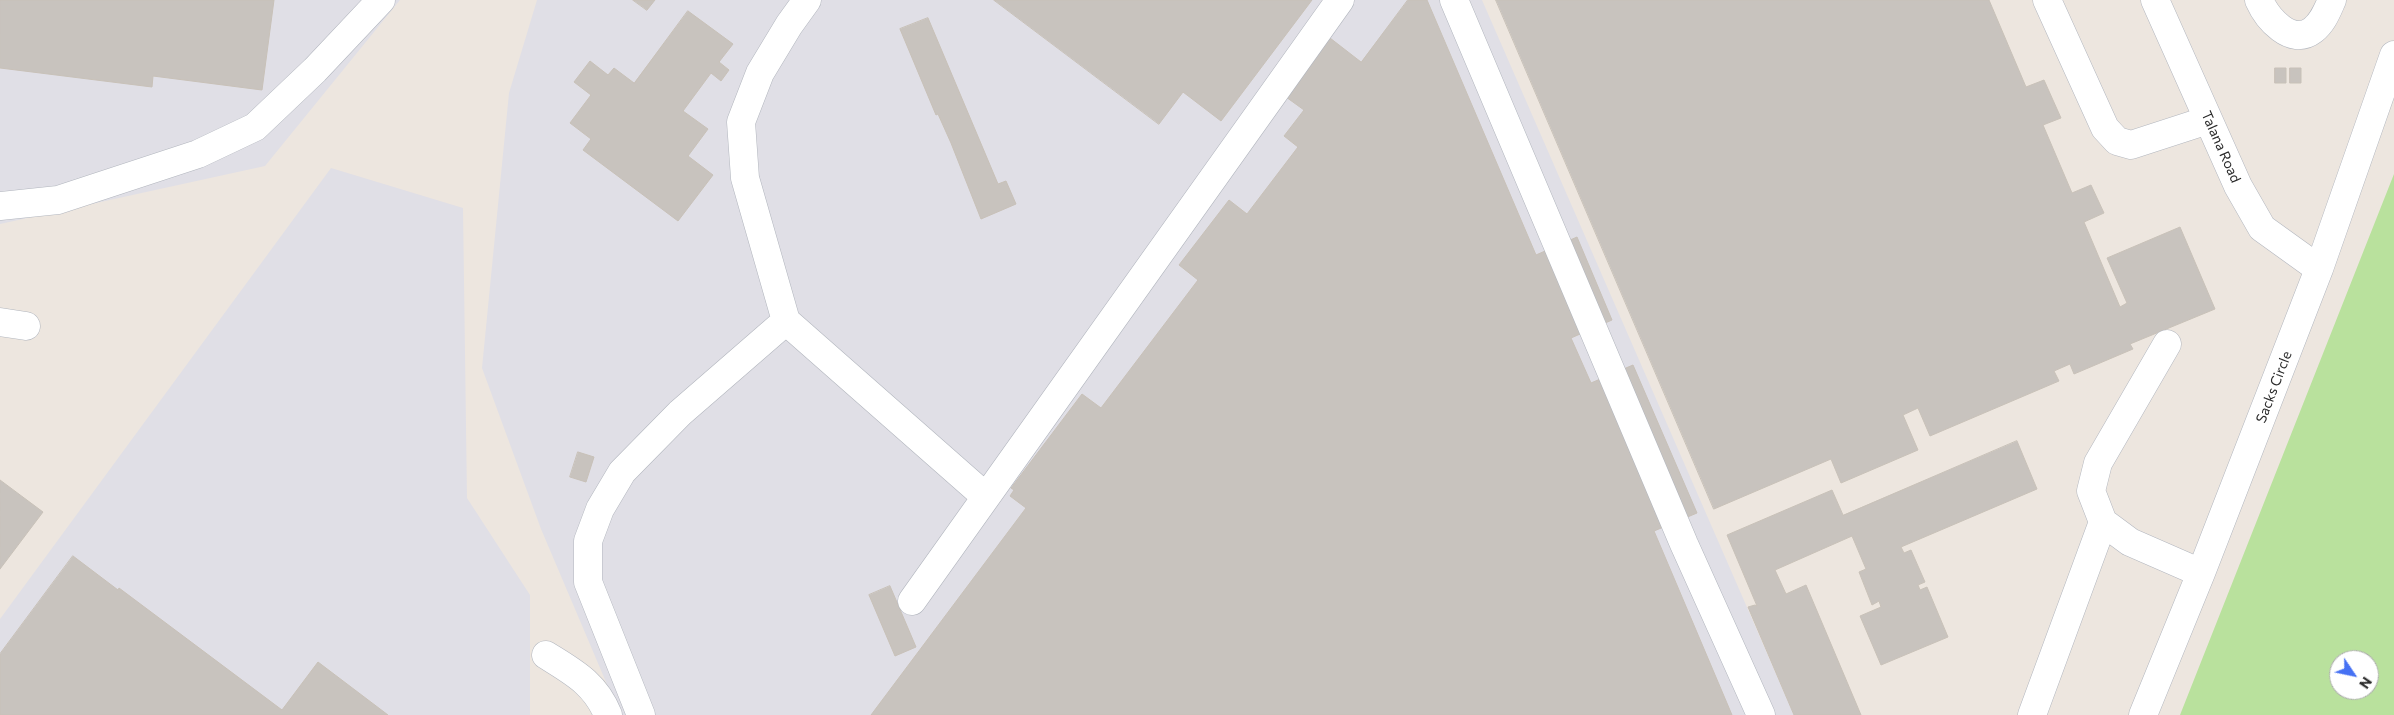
<!DOCTYPE html>
<html>
<head>
<meta charset="utf-8">
<style>
	body { margin:0 }
	#map { position:relative; width:2394px; height:715px; overflow:hidden; background:#ede6df; font-family:Commissioner,sans-serif }
	canvas { display:block }
	.north { position:absolute; left:2329px; top:650px; width:50px; height:50px; box-sizing:border-box; background:#fff; border:1px solid #ababab; border-radius:50%; rotate:124deg; font-size:14px; font-weight:700; line-height:20px; text-align:center; color:#2c2c2c }
	.north::after { content:''; display:block; margin:auto; width:18px; height:22px; background:#4671f3; clip-path:polygon(50% 0,100% 100%,50% 72%,0 100%) }
</style>
</head>
<body>
<div id="map">
<canvas width="2394" height="715"></canvas>
<div class="north">N</div>
</div>
<script>
const ctx = document.querySelector('canvas').getContext('2d');
ctx.lineJoin = 'round';
function paint(path, color) {
  ctx.fillStyle = color;
  ctx.fill(path, 'evenodd');
}
function strokePath(path, color, width, dash) {
  ctx.strokeStyle = color;
  ctx.lineWidth = width;
  ctx.lineCap = dash ? 'butt' : 'round';
  ctx.setLineDash(dash || []);
  ctx.stroke(path);
}
function label(font, color, halo, rows, align = 'center') {
  ctx.font = font + ' Commissioner,sans-serif';
  ctx.lineWidth = 4.5;
  ctx.setLineDash([]);
  ctx.textBaseline = 'middle';
  ctx.strokeStyle = halo;
  ctx.fillStyle = color;
  for (const [text, x, y, turn = 0] of rows) {
    ctx.save();
    ctx.translate(x, y);
    ctx.rotate((+turn || 0) * Math.PI / 180);
    ctx.textAlign = isNaN(turn) ? turn : align;
    if (halo) ctx.strokeText(text, 0, 0);
    ctx.fillText(text, 0, 0);
    ctx.restore();
  }
}
paint(new Path2D(`
	M0,0h400l-135,166 -265,58z
	M537,0h945l312,715h-1174l-79,-186 -59,-161 27,-275z
	M331,168l132,40 4,290 63,97v120h-530v-96z`), '#e0dfe6');
paint(new Path2D(`
	M2394,174v541h-214zM2339,660h30v30h-30z`), '#b9e19d');
const building = new Path2D(`
	M0,0h274l-12,90 -109,-14 -1,11 -152,-19z
	M633,0h22l-8,10z
	M994,0h318l-91,121 -38,-29 -24,32z
	M1408,0h19l109,255 41,-18 35,83 -41,18 20,45 42,-18 64,148 -43,18 78,184h-861l155,-207 -16,-12 4,-6 -3,-2 71,-94 19,14 97,-128 -19,-15 50,-65 18,14 51,-67 -14,-11 20,-26 -18,-13 44,-59 31,24z
	M1496,0h493l37,87 18,-7 17,38 -18,7 29,68 19,-8 13,28 -20,9 36,85 7,-4 -20,-45 73,-31 35,82 -85,35 3,5 -59,25 -4,-10 -16,7 5,10 -129,55 -12,-28 -15,7 15,35 -77,33 -10,-24 -117,50z
	M688,11l45,33 -14,18 10,8 -8,11 -10,-8 -28,38 25,18 -20,27 25,19 -35,46 -95,-71 8,-11 -21,-16 21,-28 -17,-13 16,-21 18,14 6,-7 20,15z
	M928,18l70,166 8,-3 10,23 -35,15 -30,-76 -13,-29 -2,1 -36,-86z
	M2275,68h11v15h-11z
	M2290,68h11v15h-11z
	M2017,441l20,48 -136,58 3,6 7,-3 14,32 -7,3 2,5 7,-3 21,50 -67,28 -21,-49 21,-9 -2,-6 -7,4 -13,-33 7,-3 -14,-33 -77,34 11,24 20,-9 55,130h-67l-46,-108 7,-2 2,1 -30,-71 105,-45 11,25z
	M578,452l16,5 -8,25 -16,-5z
	M0,480l43,32 -43,57z
	M73,556l45,34 1,-2 163,122 36,-48 70,53h-388v-61z
	M890,586l26,61 -21,9 -26,-61z`);
paint(building, '#c8c3be');
strokePath(building, '#c8c1b8', 1);
const minor = new Path2D(`
	M1454,0l230,544 77,171
	M2047,0l58,128 12,13 14,4 77,-25
	M2155,0l83,186 24,42 57,41
	M2259,0c8,18 32,47 54,30 10,-8 14,-19 19,-30
	M0,206l58,-6 140,-46 57,-27 60,-57 66,-70
	M786,321l200,176
	M0,322l26,4
	M2167,344l-69,119 -7,28 12,31 27,20 71,31
	M912,601l428,-601
	M546,655c27,17 49,28 62,60
	M641,715l-53,-133v-41l12,-32 22,-37 58,-59 106,-92 -41,-143 -4,-56 19,-49 29,-48 18,-25
	M2032,715l71,-193
	M2143,715l58,-142 118,-304 75,-214`);
strokePath(minor, '#b2b6be', 29);
strokePath(minor, '#fff', 28);
label('14px', '#2c2c2c', '#fff', [
	["Talana Road",2221,147,66],
	["Sacks Circle",2274,387,-69]
]);
</script>
</body>
</html>
